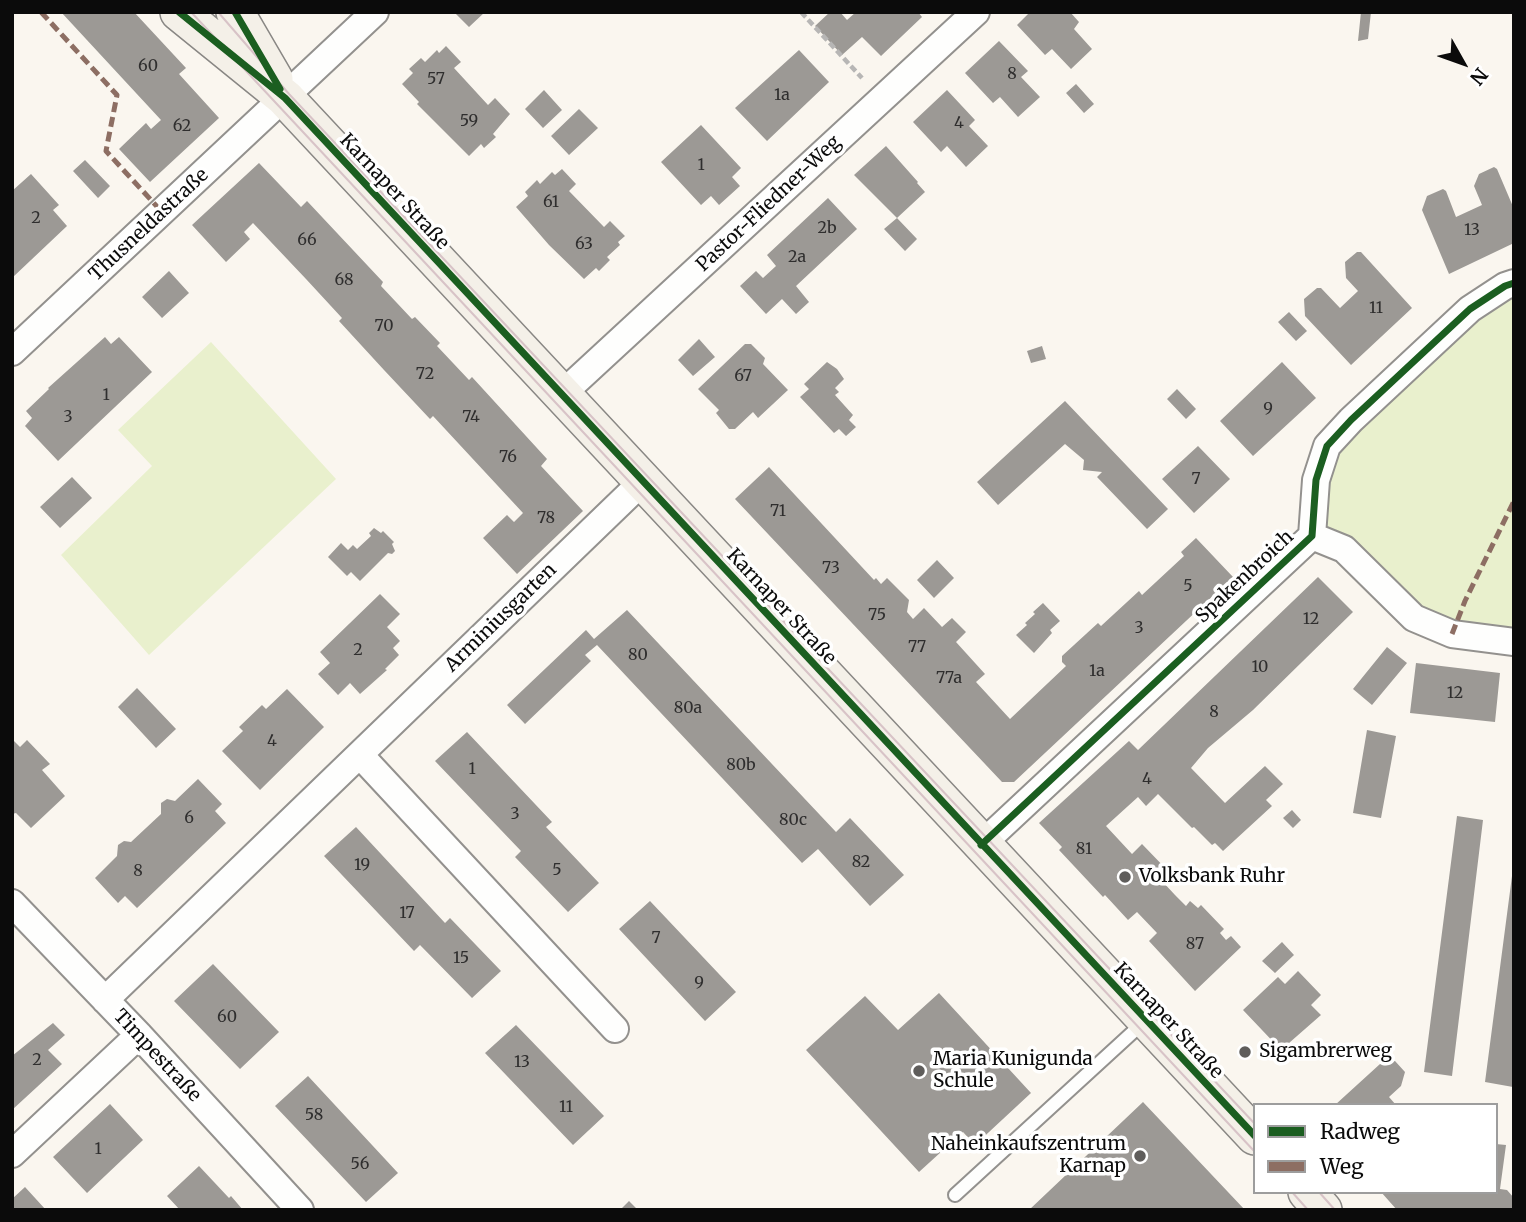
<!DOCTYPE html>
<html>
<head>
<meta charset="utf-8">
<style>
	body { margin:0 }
	#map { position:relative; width:1526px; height:1222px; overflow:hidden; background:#faf6ef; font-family:Merriweather,serif }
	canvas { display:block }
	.frame { position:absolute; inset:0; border:14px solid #0b0b0b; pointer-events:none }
	.legend { position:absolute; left:1253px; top:1103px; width:245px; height:91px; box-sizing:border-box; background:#fff; border:2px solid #9d9d9d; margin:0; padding:9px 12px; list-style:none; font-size:21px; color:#0b0b0b }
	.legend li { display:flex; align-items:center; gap:14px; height:35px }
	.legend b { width:35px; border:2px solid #9d9d9d }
	.north { position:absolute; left:1428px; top:28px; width:70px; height:70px; -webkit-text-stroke:5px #fff; paint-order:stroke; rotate:130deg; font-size:19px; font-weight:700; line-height:28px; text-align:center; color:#0b0b0b }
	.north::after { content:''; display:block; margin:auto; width:24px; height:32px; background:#0b0b0b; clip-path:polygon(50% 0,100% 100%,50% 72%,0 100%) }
</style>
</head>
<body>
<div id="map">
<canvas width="1526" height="1222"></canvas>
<div class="frame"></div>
<ul class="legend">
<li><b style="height:9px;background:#1b5e20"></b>Radweg</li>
<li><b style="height:9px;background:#8d6e63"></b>Weg</li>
</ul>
<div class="north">N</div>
</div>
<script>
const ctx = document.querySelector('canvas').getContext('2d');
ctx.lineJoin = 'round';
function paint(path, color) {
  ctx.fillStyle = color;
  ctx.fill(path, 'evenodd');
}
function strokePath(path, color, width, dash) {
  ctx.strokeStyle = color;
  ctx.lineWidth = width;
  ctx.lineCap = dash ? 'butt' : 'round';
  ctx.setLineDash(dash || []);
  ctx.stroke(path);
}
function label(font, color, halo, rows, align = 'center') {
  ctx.font = font + ' Merriweather,serif';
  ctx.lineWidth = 7;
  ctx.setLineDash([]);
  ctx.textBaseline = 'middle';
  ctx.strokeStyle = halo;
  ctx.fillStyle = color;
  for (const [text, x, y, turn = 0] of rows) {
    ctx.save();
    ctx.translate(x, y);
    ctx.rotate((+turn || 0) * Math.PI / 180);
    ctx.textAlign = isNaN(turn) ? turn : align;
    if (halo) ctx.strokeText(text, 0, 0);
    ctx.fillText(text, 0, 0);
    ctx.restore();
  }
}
paint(new Path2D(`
	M1514,283v359l-62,-8 -140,-98 15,-90z
	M211,342l125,137 -187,176 -88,-100 91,-89 -34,-36z`), '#e9f0cd');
paint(new Path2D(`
	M61,12h73l52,56 -7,6 40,44 -69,64 -31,-33 27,-26 5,6 10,-9z
	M454,12h31l-16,15z
	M830,12h10l7,8 9,-8h62l4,5 -41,39 -19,-19 -20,18 -27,-29z
	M1030,12h40l9,10 -5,7 18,20 -21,20 -19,-20 -7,6 -28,-30z
	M1361,12h10l-3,27 -10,2z
	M999,41l29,30 -7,6 19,20 -22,20 -18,-20 -7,6 -28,-30z
	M446,46l15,16 -7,6 34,37 7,-7 15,16 -17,20 3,3 -12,11 -3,-4 -12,12 -52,-52 2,-2 -17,-18 11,-11 -4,-4 12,-11 4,4 12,-12 2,3z
	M799,50l30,32 -62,59 -32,-33z
	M1076,84l18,20 -10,9 -18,-20z
	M544,90l18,20 -19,18 -18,-19z
	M947,90l28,30 -6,6 19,20 -22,21 -19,-21 -6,6 -28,-30z
	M579,109l19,19 -29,27 -18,-19z
	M701,125l40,43 -9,9 8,9 -21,19 -8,-9 -10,9 -40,-43z
	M886,146l32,36 -1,1 8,9 -28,26 -43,-43z
	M85,160l25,26 -12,12 -25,-27z
	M259,163l42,44 6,-6 76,81 -2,4 31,33 3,-2 25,26 -3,3 32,34 3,-3 75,82 -6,7 42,45 -66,63 -34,-36 24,-23 7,7 9,-9 -90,-97 -3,3 -46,-49 -45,-49 3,-3 -36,-39 -53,-56 -9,9 6,7 -24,23 -34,-37z
	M1494,167l3,2 17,40v34l-65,31 -27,-64 5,-14 16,-7 3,2 10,26 26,-12 -8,-19 5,-12z
	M562,169l14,15 -7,7 35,36 6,-6 15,15 -7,6 2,3 -13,12 3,3 -11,11 -3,-3 -12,11 -35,-34 -33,-38 12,-11 -3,-4 12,-12 3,4 12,-12 3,3z
	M31,174l28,31 -6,5 14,16 -55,52v-87z
	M828,198l29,31 -61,57 13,16 -13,12 -14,-15 -16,15 -26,-28 16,-15 7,7 13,-12 -9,-11z
	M897,218l20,21 -12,12 -21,-22z
	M1357,252h4l51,56 -61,57 -46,-49 -1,-17 13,-11h4l19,20 18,-17 -12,-13 -1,-16z
	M169,271l20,22 -27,25 -20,-21z
	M1289,312l18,19 -11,10 -18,-19z
	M105,337l6,7 8,-7 33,35 -94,89 -33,-35 7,-8 -6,-7 23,-22 -1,-1z
	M699,339l16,18 -22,19 -15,-16z
	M745,344h6l14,14 -2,6 25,26 -30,28 -5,-6 -18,17h-6l-13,-16 3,-3 -21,-21z
	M1042,346l4,13 -15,4 -4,-12z
	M827,362l10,7 7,10 -9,9 4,4 -4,3 18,20 -4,5 7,7 -10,9 -7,-7 -5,4 -34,-36 9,-8 -5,-5z
	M1282,362l34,36 -63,58 -33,-35z
	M1177,389l19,20 -10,10 -19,-20z
	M1065,401l103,108 -21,20 -50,-52 5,-5 -19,-2 1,-10 -19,-16 -67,61 -21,-23z
	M1198,446l32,33 -36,34 -32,-34z
	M769,467l105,113 2,-2 5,6 6,-6 22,22 -2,12 6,7 11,-11 18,19 10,-9 14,14 -10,10 29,32 -9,8 34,37 56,-53 -4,-4v-6l36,-33 3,3 38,-35 3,4 42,-39 -3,-4 15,-14 37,39 -219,205h-12l-267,-283z
	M72,477l20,21 -32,30 -20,-21z
	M374,528l7,5 2,-2 11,11 -2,2 3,7 -3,3 -4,-1 -28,28 -9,-9 -4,4 -19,-19 13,-14 7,7 5,-5 4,4 14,-13 -2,-3z
	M937,560l17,18 -20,20 -17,-18z
	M1318,577l35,35 -100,98 -45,38 -17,20 34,35 40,-37 18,18 -17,16 6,6 -49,45 -8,-8 -3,2 -18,-18 -2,1 -34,-34 -12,12 -8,-9 -32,29 26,28 10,-10 28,29 -8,8 13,14 11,11 4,-5 8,7 3,-3 23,24 -4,4 6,7 5,-4 10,11 -46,44 -46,-50 8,-8 -20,-21 -9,8 -23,-25 -2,2 -44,-47 3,-3 -23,-24 90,-82 9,9z
	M380,594l20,20 -13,13 13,14 -7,7 6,7 -14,14 2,1 -27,24 -10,-11 -12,12 -20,-21 12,-11 -10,-11z
	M1043,603l17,18 -10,9 2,3 -18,20 -18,-18 11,-10 -2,-2 10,-9 -2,-2z
	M627,610l209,222 14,-14 54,57 -34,31 -52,-57 -16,14 -205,-218 -12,10 6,6 -66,63 -18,-19 79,-75 8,9z
	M1387,647l20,16 -35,42 -19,-16z
	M1416,663l84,10 -5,49 -85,-9z
	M137,688l39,41 -20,19 -38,-41z
	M287,689l37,38 -64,63 -38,-39 21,-20 -4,-4 23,-22 4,4z
	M1367,730l29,6 -15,82 -28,-5z
	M467,732l85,90 -6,5 53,56 -31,29 -53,-55 6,-6 -86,-90z
	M12,739l8,8 7,-7 23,24 -8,6 23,26 -34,32 -15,-15 -4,1z
	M198,779l24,25 -7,7 11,12 -89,85 -12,-12 -7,7 -23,-25 22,-22 1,-11 6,-4 7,1 30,-28v-11l6,-4 8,2z
	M1292,810l9,10 -8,8 -10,-10z
	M1457,816l26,4 -31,256 -28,-4z
	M356,827l89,96 5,-5 51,53 -29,27 -52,-53 -6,6 -90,-95z
	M1512,876h2l-1,211 -28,-5z
	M650,901l86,91 -31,29 -86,-92z
	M1282,942l12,13 -19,18 -13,-12z
	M213,964l66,68 -39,37 -66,-68z
	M1298,971l23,24 -10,10 10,10 -40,35 -38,-40 35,-33 7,7z
	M939,993l92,100 -56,52 -12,-13 -44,40 -113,-122 59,-54 33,34z
	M53,1023l12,12 -17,15 14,14 -50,46v-54z
	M516,1025l88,91 -31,29 -88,-92z
	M1395,1061l10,11 -4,14 -12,11 7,8h-61l45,-41z
	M308,1076l90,97 -32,29 -91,-96z
	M1143,1102l102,108h-216z
	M110,1104l33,36 -56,53 -34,-36z
	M1496,1144l10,1 -6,44 7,1 7,8v12h-117l-16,-18h115z
	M199,1166l30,32 2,-2 12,14h-63l-13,-14z
	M25,1187l21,23h-34v-11z
	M629,1201l9,9h-18z`), '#9c9995');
const service = new Path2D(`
	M955,1195l190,-174`);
const minor = new Path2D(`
	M12,352l363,-340
	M561,395l415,-383
	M1312,536l32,13 70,69 38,16 62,8
	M360,755l255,274
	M981,845l331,-309 4,-56 11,-34 24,-26 119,-111 35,-23 9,-3
	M12,903l127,132 161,175
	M105,1000l537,-518
	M12,1154l127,-119`);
const secondary = new Path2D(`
	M179,12l106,86 970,1038
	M235,12l39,67
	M1307,1192l16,18`);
strokePath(service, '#93918e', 16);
strokePath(minor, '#93918e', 30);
strokePath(secondary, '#898784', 40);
strokePath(new Path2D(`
	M801,12l61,66`), '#b7b6b5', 4.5, [7, 3.5]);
strokePath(service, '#fefefd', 12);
strokePath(minor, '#fefefd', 26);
strokePath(secondary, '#f4f0e8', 37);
strokePath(new Path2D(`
	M191,12l1064,1140
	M218,12l71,82 966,1030
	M1292,1192l16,18
	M1319,1192l16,18`), '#d8c3c7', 2);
strokePath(new Path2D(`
	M41,12l76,83 -11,56 56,61
	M1452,634l13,-33 49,-100`), '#8d6e63', 5, [10, 5]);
strokePath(new Path2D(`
	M179,12l106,86 970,1038
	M235,12l45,77
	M981,845l331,-309 4,-56 11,-34 24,-26 119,-111 35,-23 9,-3`), '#1b5e20', 7);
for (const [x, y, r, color] of [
	[1125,877,7,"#5f5d5b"],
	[1245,1052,7,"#5f5d5b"],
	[919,1071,7,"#5f5d5b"],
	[1140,1156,7,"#5f5d5b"]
]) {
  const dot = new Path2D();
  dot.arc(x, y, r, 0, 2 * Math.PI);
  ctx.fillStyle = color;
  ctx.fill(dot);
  strokePath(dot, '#fff', 2.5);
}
label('16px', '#2f2e2e', null, [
	["60",148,66],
	["8",1012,74],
	["57",436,79],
	["1a",782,95],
	["59",469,121],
	["4",959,123],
	["62",182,126],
	["1",701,165],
	["61",551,202],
	["2",36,218],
	["2b",827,228],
	["13",1472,230],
	["66",307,240],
	["63",584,244],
	["2a",797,257],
	["68",344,280],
	["11",1376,308],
	["70",384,326],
	["72",425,374],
	["67",743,376],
	["1",106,395],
	["9",1268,409],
	["3",68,417],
	["74",471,417],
	["76",508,457],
	["7",1196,479],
	["71",778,511],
	["78",546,518],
	["73",831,568],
	["5",1188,586],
	["75",877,615],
	["12",1311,619],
	["3",1139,628],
	["77",917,647],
	["2",358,650],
	["80",638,655],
	["10",1260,667],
	["1a",1097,671],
	["77a",949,678],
	["12",1455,693],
	["80a",688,708],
	["8",1214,712],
	["4",272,741],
	["80b",741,765],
	["1",472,769],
	["4",1147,779],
	["3",515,814],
	["6",189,818],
	["80c",793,820],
	["81",1084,849],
	["82",861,862],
	["19",362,865],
	["5",557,870],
	["8",138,871],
	["17",407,913],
	["7",656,938],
	["87",1195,944],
	["15",461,958],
	["9",699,983],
	["60",227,1017],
	["2",37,1060],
	["13",522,1062],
	["11",566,1107],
	["58",314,1115],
	["1",98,1149],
	["56",360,1164]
]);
label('19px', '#0b0b0b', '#fff', [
	["Karnaper Straße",394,192,47],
	["Pastor-Fliedner-Weg",769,204,-43],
	["Thusneldastraße",149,225,-43],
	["Spakenbroich",1245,577,-43],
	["Karnaper Straße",781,607,47],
	["Arminiusgarten",501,618,-44],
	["Karnaper Straße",1168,1021,47],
	["Timpestraße",157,1056,47]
]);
label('19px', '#0b0b0b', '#fff', [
	["Volksbank Ruhr",1139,877],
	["Sigambrerweg",1259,1052],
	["Maria Kunigunda",933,1060],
	["Schule",933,1082],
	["Naheinkaufszentrum",1126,1145,"right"],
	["Karnap",1126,1167,"right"]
], 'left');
</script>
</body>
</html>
